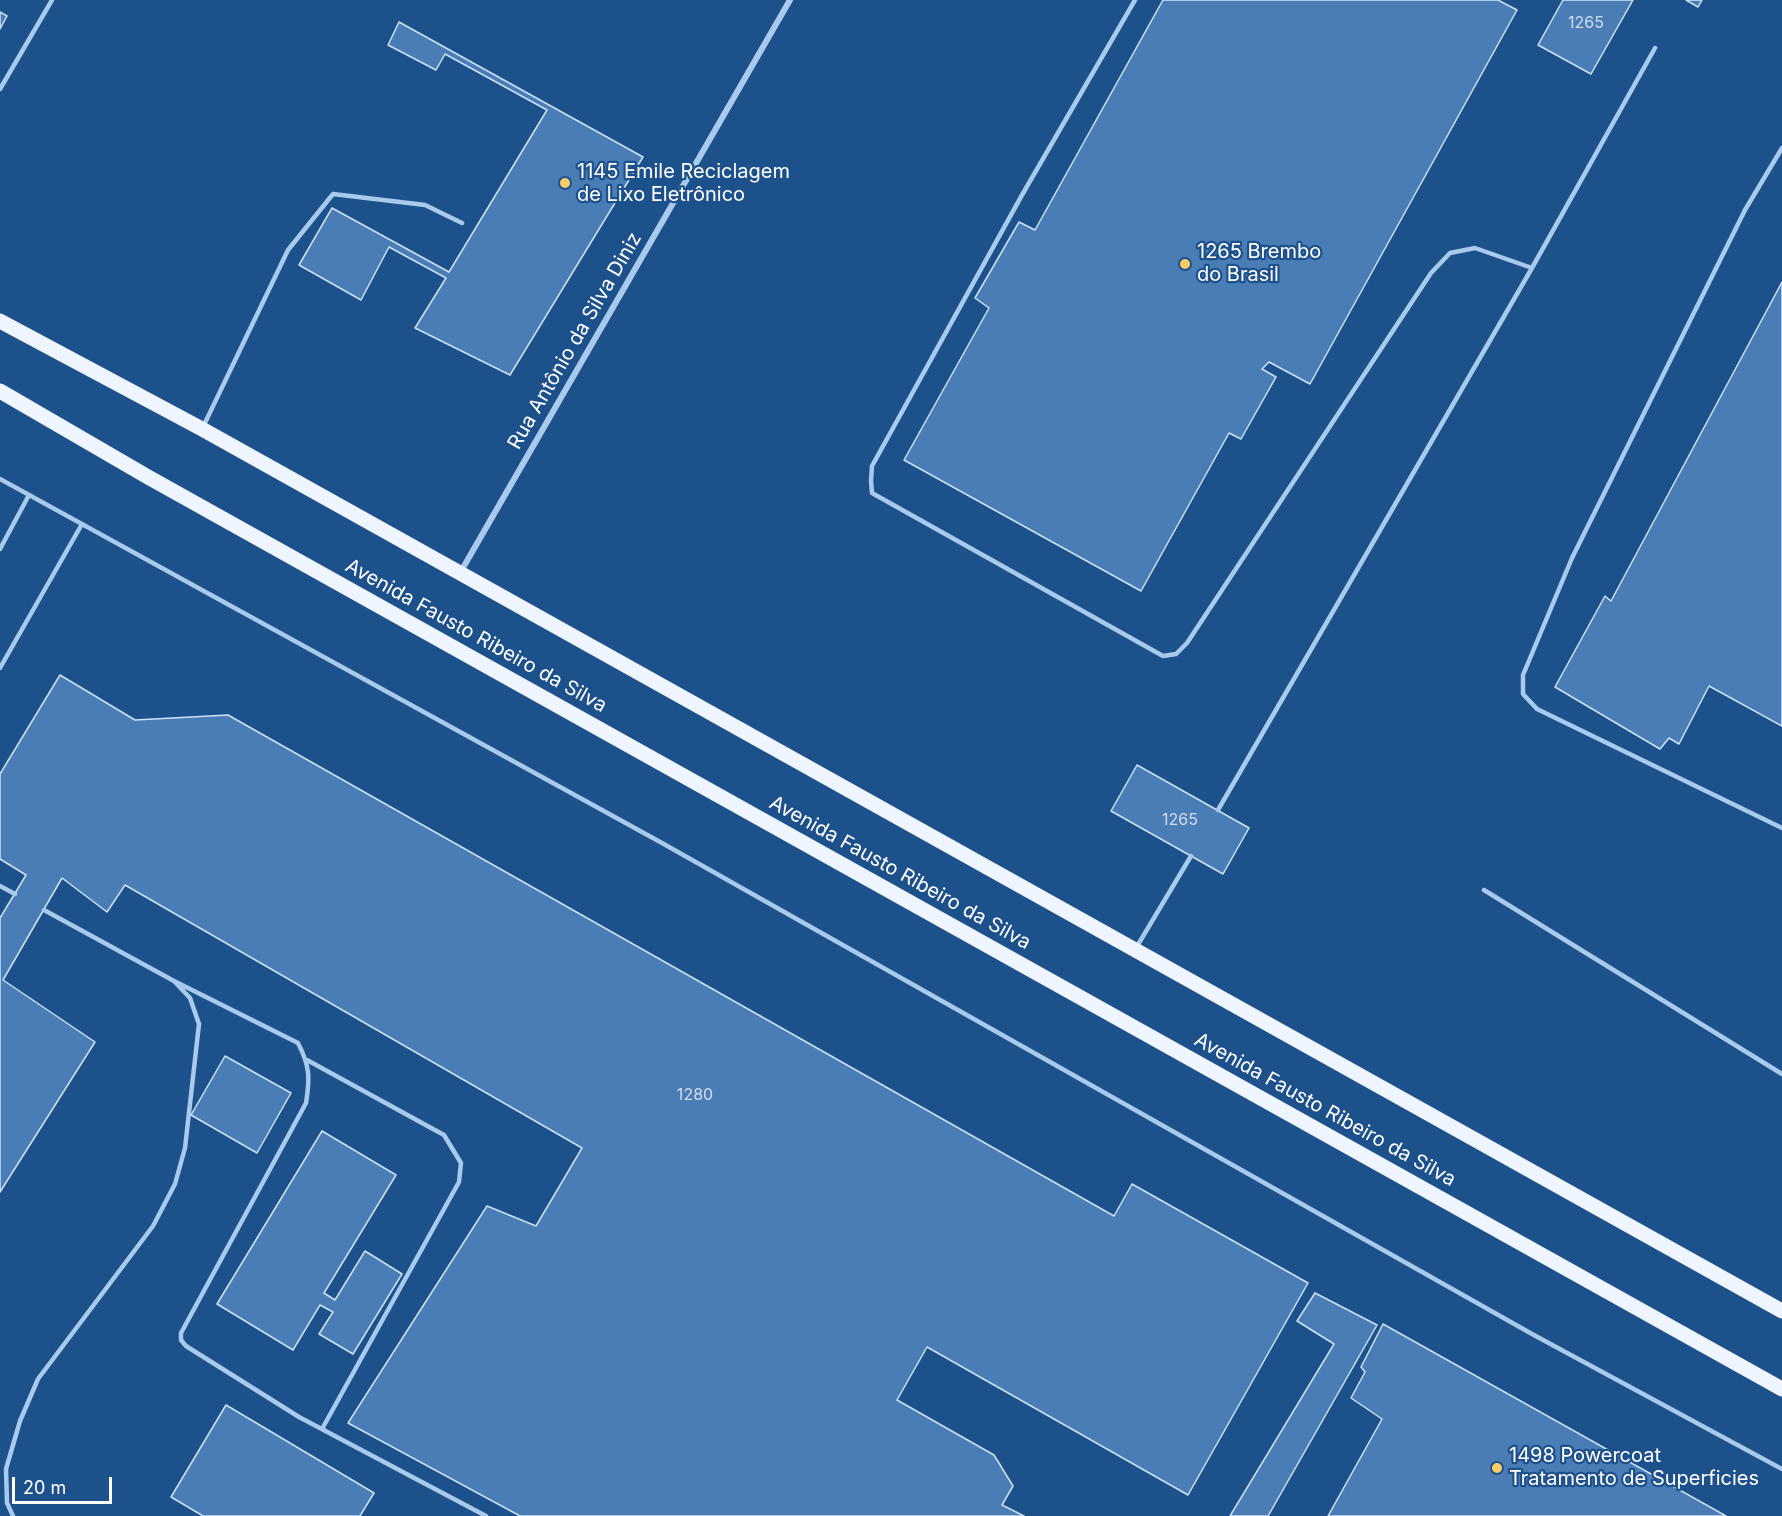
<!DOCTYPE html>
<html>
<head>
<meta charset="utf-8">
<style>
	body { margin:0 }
	#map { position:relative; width:1782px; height:1516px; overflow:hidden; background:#1d518c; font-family:Inter,sans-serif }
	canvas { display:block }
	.scale { position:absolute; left:12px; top:1477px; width:100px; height:27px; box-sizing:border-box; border:3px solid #fff; border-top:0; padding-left:8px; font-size:18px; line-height:21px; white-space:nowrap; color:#fff; -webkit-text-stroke:4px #1d518c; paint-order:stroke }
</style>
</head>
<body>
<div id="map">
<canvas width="1782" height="1516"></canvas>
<div class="scale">20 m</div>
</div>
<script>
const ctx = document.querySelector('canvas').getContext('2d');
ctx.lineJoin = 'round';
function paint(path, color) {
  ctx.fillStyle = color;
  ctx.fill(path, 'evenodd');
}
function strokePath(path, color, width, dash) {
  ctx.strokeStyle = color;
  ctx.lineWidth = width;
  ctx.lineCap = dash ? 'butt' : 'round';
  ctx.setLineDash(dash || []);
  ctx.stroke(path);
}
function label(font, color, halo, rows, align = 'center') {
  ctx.font = font + ' Inter,sans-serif';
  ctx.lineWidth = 4.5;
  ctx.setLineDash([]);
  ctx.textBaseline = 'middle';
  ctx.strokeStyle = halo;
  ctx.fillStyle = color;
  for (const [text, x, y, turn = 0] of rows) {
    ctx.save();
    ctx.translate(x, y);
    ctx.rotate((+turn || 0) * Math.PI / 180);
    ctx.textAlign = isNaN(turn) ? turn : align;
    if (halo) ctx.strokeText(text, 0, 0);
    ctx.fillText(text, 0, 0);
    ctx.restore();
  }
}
const building = new Path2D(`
	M1163,0h335l19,10 -207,374 -41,-22 -7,7 14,8 -35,62 -12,-6 -88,158 -237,-131 85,-152 -14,-10 44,-76 16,8z
	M1563,0h70l-42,74 -53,-29z
	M1686,0h16l-4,7z
	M0,12l7,4 -7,13z
	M399,22l244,135 -133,218 -95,-47 31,-50 -57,-31 -28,53 -62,-35 33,-57 117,64 98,-162 -102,-56 -9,16 -48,-25z
	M1782,282v444l-73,-40 -30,58 -10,-6 -9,11 -105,-62 50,-91 6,5z
	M60,675l75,45 93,-5 886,501 18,-32 176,99 -120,212 -261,-148 -30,53 97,55 19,31 -11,19 22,11h-504l-172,-93 139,-217 49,20 46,-78 -457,-263 -18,27 -45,-34 -59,102 92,62 -95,150v-274l26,-43 -26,-16v-85z
	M1137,765l112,63 -26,46 -112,-63z
	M225,1056l66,37 -34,60 -66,-38z
	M322,1131l74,44 -72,118 11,7 30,-49 37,23 -49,80 -34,-20 14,-22 -13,-7 -27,45 -76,-46z
	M1315,1293l62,32 -109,191h-38l104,-172 -37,-23z
	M1383,1324l343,192h-398l54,-97 -31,-21 14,-26 -4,-5z
	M226,1405l148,88 -14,23h-157l-32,-19z`);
paint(building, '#4a7db6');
strokePath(building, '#cee3f9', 1.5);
strokePath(new Path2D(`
	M1135,0l-113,195 -150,271 -1,15 1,12 291,163 13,-2 11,-11 244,-370 19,-20 25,-5 57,20
	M0,89l52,-89
	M1782,148l-37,62 -173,348 -49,117v19l14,15 245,119
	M203,427l85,-177 45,-56 92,11 37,18
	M0,479l662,364 870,491 250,135
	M0,549l29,-54
	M0,668l82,-144
	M1218,810l314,-542 123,-220
	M0,886l15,8
	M1484,890l298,184
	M1136,948l55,-92
	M174,981l124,62c12,23 12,35 8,60l-125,230v7l5,6 113,71 187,99
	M307,1060l137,75 17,28 -2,19 -137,247
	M13,1516l-6,-13 -1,-34 14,-48 18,-42 115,-153 22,-42 10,-36 14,-124 -9,-26 -16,-17 -130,-71`), '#a9caed', 4.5);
strokePath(new Path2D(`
	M460,573l330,-573`), '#a9caed', 6);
strokePath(new Path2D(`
	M0,321l202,108 1580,882
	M0,391l148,86 1634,912`), '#eff5ff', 15);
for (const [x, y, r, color] of [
	[565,183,6,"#fccc67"],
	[1185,264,6,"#fccc67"],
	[1497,1468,6,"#fccc67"]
]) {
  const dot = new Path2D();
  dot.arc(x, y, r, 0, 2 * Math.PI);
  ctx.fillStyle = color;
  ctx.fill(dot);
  strokePath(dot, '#1d518c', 2);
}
label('16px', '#d2deed', null, [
	["1265",1586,23],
	["1265",1180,820],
	["1280",695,1095]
]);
label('20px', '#fff', '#1d518c', [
	["1145 Emile Reciclagem",577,172],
	["de Lixo Eletrônico",577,195],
	["1265 Brembo",1197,252],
	["do Brasil",1197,275],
	["1498 Powercoat",1509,1456],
	["Tratamento de Superficies",1509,1479]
], 'left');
label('20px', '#fff', '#1d518c', [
	["Rua Antônio da Silva Diniz",575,341,-60],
	["Avenida Fausto Ribeiro da Silva",476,636,29],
	["Avenida Fausto Ribeiro da Silva",900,873,29],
	["Avenida Fausto Ribeiro da Silva",1325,1110,29]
]);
</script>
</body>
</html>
